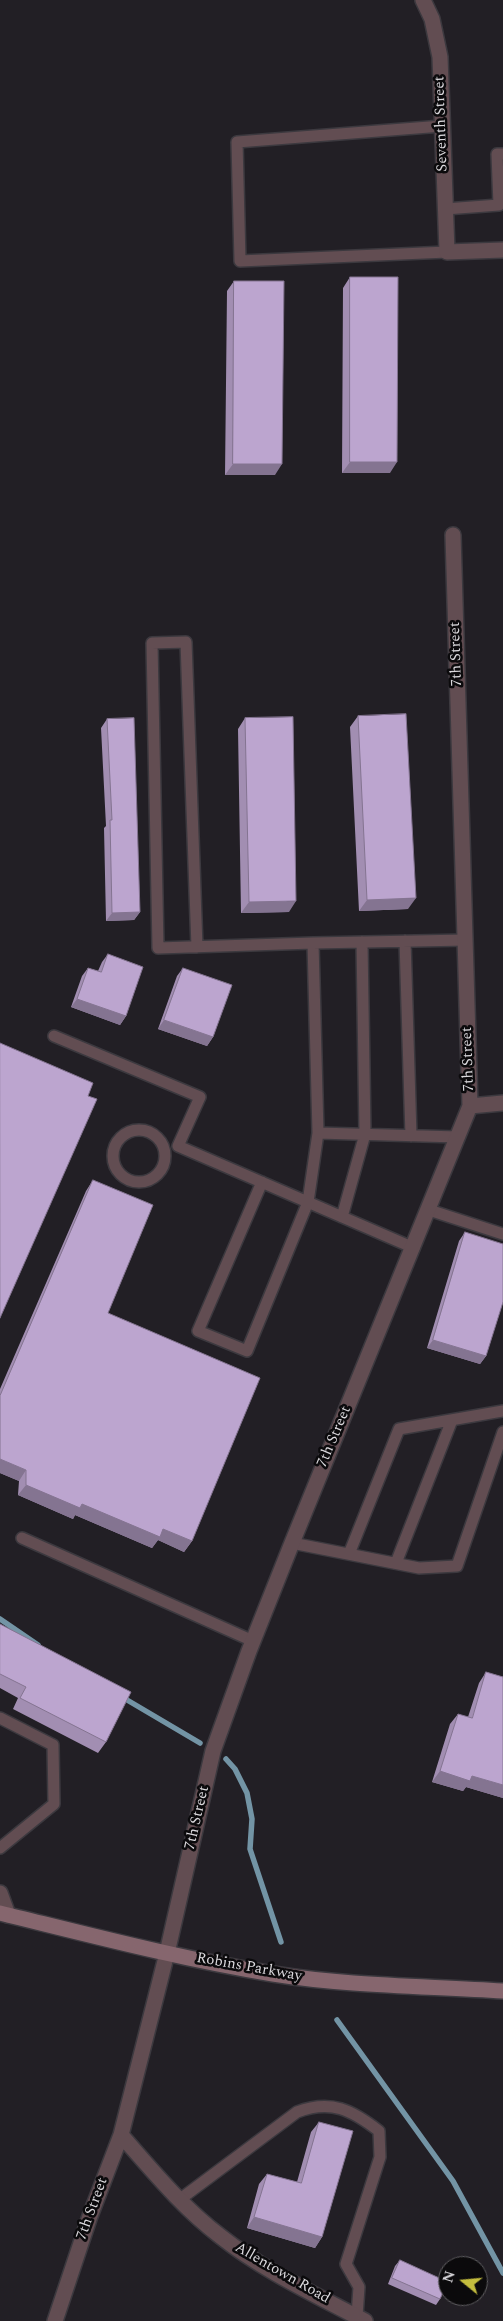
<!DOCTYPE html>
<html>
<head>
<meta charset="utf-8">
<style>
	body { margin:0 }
	#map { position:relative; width:503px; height:2321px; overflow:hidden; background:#221f25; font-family:Spectral,serif }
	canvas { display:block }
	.north { position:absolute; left:438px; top:2256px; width:50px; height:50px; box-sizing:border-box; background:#0b0a0c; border:1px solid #5e5d60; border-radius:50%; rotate:287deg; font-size:14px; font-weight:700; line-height:20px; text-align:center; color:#dbd9dd }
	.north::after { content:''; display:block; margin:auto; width:18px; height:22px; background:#c4bd3e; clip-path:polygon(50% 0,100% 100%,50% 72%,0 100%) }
</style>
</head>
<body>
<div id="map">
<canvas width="503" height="2321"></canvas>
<div class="north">N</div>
</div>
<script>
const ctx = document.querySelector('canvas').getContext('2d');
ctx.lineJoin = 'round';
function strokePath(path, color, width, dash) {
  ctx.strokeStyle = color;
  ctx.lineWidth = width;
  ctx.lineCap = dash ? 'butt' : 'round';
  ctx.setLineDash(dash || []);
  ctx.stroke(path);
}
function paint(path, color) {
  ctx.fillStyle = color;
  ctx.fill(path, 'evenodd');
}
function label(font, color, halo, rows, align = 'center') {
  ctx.font = font + ' Spectral,serif';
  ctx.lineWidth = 5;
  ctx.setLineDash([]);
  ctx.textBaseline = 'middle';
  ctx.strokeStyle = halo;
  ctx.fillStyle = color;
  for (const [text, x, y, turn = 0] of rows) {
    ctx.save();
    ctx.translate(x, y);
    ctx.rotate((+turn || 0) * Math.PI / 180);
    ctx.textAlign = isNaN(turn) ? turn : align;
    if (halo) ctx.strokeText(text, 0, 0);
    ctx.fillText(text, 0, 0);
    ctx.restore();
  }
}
strokePath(new Path2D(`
	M0,1619l38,26
	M122,1697l78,46
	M226,1759l9,10 12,24 5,26 -2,30 31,93
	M337,2020l116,161 50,92`), '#7394a5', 5.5);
const lane = new Path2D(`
	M442,126l-205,16 3,119 207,-9
	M445,209l54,-4 -2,-51h6
	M405,941l6,195
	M197,947l-11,-305 -34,1 6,305 155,-5
	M54,1036l146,61 -22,49 236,102
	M113 1156a26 26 0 1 1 52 0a26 26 0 1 1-52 0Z
	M318,1133l140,4
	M262,1182l-64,149 49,20 61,-149 10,-69 -5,-190 153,-3
	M429,1210l74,24
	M342,1217l23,-83 -3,-192
	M22,1538l231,103
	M292,1543l127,25 38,-2 46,-134
	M349,1554l50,-125 104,-18
	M396,1563l56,-143
	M0,1718l53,27 1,59 -54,44
	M179,2200l118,-88c34,-13 55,-2 82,19l1,26 -34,107 13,23 -2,29`);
const street = new Path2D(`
	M423,0l9,19 8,38 7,195 56,-2
	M470,1106l33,-3
	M0,1893l8,22
	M121,2135c31,35 61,72 99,101 44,35 96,59 145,85
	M55,2321l35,-105 31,-81 46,-182 46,-202 36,-100 43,-108 178,-437 -17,-571`);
const secondary = new Path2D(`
	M0,1913c90,22 181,46 273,61 75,12 154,12 230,17`);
strokePath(lane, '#3c393f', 14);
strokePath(street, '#3c393f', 18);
strokePath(secondary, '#3c393f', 18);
strokePath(lane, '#624d52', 11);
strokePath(street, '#624d52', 15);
strokePath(secondary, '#86666e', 15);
paint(new Path2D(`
	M350,277l40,196h-48l1,-185z
	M234,281l41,194h-50l2,-184z
	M358,716l50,193 -49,2 -9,-184z
	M245,718l44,194 -48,1 -3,-184z
	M107,719l33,193 -6,8 -28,1 -2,-93 2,-2 -5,-98z
	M108,954l18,62 -6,9 -49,-18 11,-31 6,-8 10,3 4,-9z
	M183,968l30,69 -6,9 -49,-17 19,-53z
	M93,1180l15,133 84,228 -8,11 -26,-12 -6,8 -77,-33 -2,4 -55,-24 1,-14 -19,-8v-84l86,-198z
	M465,1232l21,124 -6,8 -53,-16 32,-107z
	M0,1624l106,118 -8,11 -85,-44 5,-11 -18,-10z
	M486,1672l17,5v121l-37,-11 -3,4 -31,-9 18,-58 8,-10 10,3 11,-34z
	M319,2122l3,115 -7,11 -68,-20 12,-44 8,-10 30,8 14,-50z
	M400,2260l40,39 -4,6 -48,-21 7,-18z`), '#a28eb2');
paint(new Path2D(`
	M350,462h47l-7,11h-48z
	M233,464h49l-7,11h-50z
	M416,898l-8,11 -49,2 8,-11z
	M296,901l-7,11 -48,1 8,-11z
	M140,912l-6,8 -28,1 6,-8z
	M77,999l49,17 -6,9 -49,-18z
	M164,1020l49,17 -6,9 -49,-17z
	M433,1340l53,16 -6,8 -53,-16z
	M0,1459l26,11 -7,11 -19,-8z
	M26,1485l56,19 81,25 29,12 -8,11 -26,-12 -6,8 -77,-33 -2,4 -55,-24z
	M440,1771l32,5 31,9v13l-37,-11 -3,4 -31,-9z
	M254,2217l68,20 -7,11 -68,-20z`), '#847491');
const building = new Path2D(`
	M350,277h48l-1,185h-47z
	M234,281h50l-2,183h-49z
	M406,714l10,184 -49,2 -9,-184z
	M293,717l3,184 -47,1 -4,-184z
	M134,718l6,194 -28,1 -2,-93h2l-5,-101z
	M108,954l35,13 -17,49 -49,-17 11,-31 13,4z
	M183,968l49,17 -19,52 -49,-17z
	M0,1043l93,40 -5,13 9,3 -97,219z
	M93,1180l60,25 -45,108 152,65 -68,163 -29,-12 -3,8 -78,-33 -2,4 -54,-23v-15l-26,-11v-63z
	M465,1232l38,12v58l-17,54 -53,-16z
	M0,1624l131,68 -25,50 -86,-44 6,-11 -26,-13z
	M486,1672l17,5v108l-31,-9 -2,5 -30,-10 18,-57 14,4z
	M319,2122l34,9 -31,106 -68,-20 13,-43 34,9z
	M400,2260l48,22 -8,17 -48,-21z`);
paint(building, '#bca5cf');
strokePath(building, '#847491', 1);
label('15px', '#dbd9dd', '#0b0a0c', [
	["Seventh Street",442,124,-92],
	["7th Street",457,654,-92],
	["7th Street",469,1059,-92],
	["7th Street",335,1437,-67],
	["7th Street",198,1818,-77],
	["Robins Parkway",249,1968,10],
	["7th Street",93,2209,-70],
	["Allentown Road",282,2274,30]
]);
</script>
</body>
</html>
